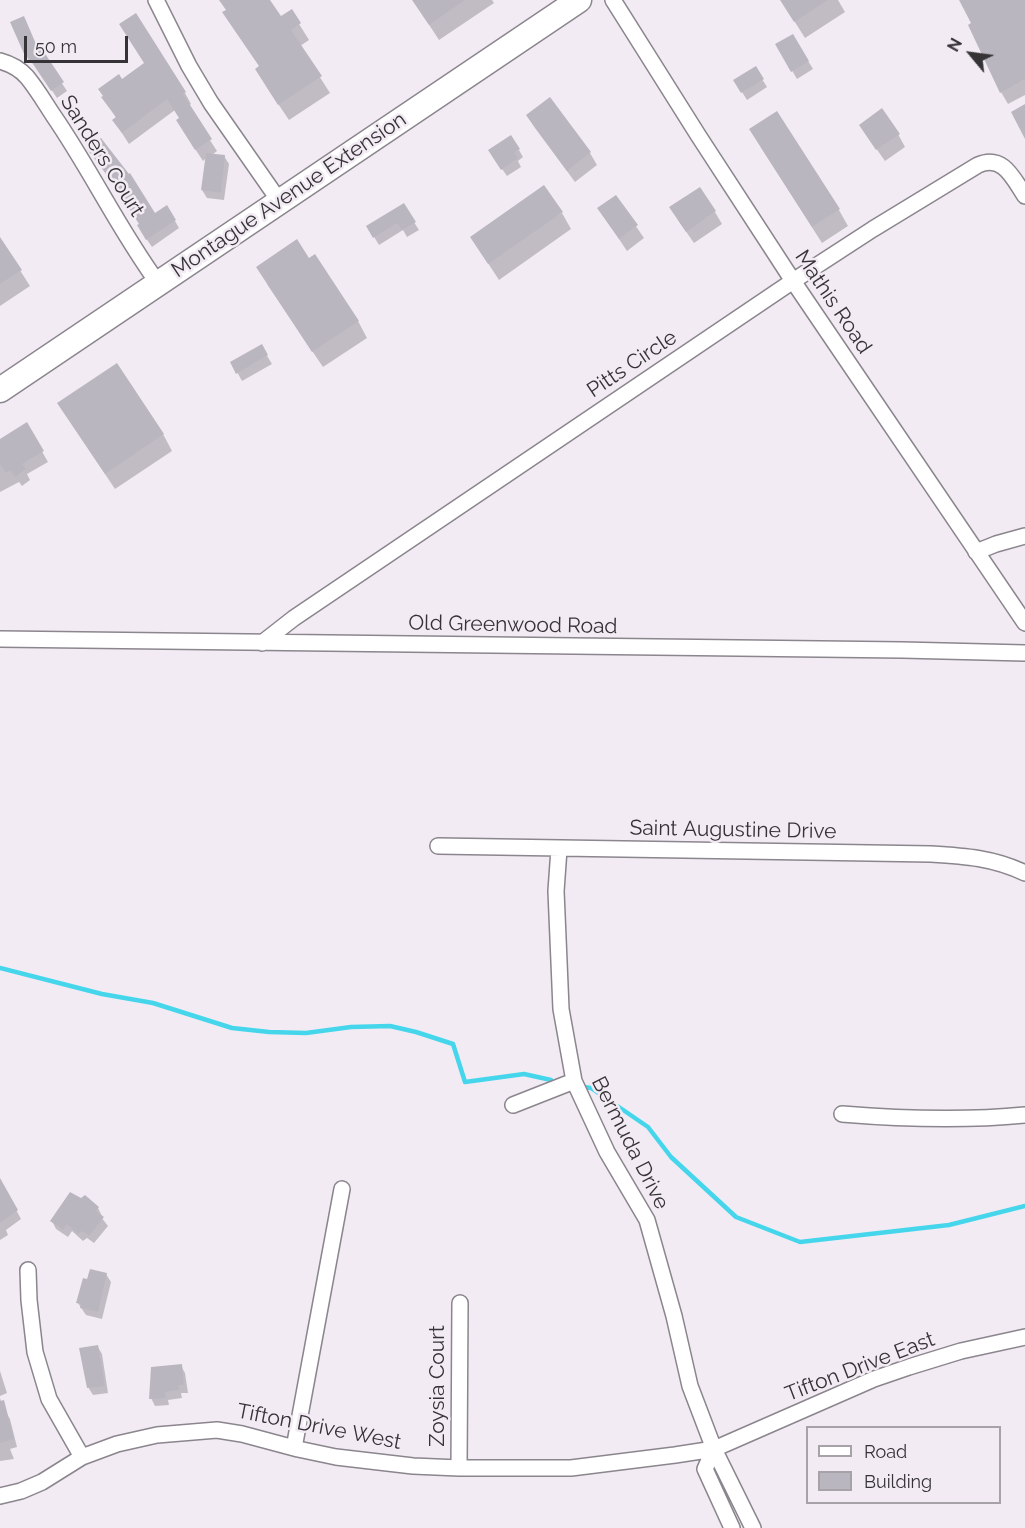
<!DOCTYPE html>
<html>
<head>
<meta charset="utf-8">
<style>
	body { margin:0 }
	#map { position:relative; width:1025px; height:1528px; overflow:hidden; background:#f2ebf4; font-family:Raleway,sans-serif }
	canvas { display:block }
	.legend { position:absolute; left:806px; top:1426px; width:195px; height:78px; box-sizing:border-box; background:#f2ebf4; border:2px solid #a7a1a8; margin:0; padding:8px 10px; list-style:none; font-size:18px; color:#363337 }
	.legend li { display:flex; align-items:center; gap:12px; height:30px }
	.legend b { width:30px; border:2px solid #a7a1a8 }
	.north { position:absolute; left:941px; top:24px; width:60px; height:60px; -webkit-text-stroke:4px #f2ebf4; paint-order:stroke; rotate:299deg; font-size:16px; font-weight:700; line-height:24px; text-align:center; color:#363337 }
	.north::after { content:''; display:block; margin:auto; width:21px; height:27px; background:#363337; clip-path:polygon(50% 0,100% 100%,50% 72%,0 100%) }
	.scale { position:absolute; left:24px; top:36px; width:104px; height:27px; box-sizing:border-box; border:3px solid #363337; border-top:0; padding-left:8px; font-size:18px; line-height:21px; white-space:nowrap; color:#363337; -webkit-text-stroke:4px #f2ebf4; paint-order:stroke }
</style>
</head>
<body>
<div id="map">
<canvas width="1025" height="1528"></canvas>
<ul class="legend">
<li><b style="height:8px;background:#fff"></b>Road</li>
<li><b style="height:16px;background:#bab6bf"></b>Building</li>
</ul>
<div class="north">N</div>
<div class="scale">50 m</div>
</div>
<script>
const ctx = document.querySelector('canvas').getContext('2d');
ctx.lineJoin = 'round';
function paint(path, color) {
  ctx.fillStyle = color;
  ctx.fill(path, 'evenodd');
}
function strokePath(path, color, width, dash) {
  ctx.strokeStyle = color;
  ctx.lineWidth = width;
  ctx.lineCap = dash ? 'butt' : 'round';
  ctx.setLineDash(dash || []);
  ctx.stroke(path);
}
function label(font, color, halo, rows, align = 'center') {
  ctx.font = font + ' Raleway,sans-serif';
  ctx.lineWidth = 5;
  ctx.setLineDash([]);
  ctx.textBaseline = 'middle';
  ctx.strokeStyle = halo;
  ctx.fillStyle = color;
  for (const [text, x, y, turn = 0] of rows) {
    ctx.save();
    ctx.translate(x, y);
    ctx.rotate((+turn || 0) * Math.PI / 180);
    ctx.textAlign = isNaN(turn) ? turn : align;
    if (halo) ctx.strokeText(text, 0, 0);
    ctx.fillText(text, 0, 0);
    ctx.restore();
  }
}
paint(new Path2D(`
	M230,0h38l12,18 11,-7 18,29 -9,6 30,47 -41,27 -23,-34 -6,-19 -26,-38 -7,-19z
	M413,0h79l2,3 -55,37z
	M781,0h57l7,12 -40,26z
	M965,0h60v95l-17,9 -7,-12 -28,-68z
	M793,36l20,33 -16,10 -20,-34z
	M41,51l26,40 -10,7 -24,-36 -3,1 -4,-8z
	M755,68l12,19 -20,13 -12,-19z
	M122,81l63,12 6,11 -3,2 29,45 -5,4 12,1 5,8 -5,36 -17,-2 -5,-8 4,-32 -3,3 -19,-29 -4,-13 -5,-9 -46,34 -15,-23 3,-2 -14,-21z
	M550,99l40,54 7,12 -22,17 -40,-54 -8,-12z
	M898,134l7,13 -20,14 -17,-24z
	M760,146l79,64 9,16 -26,17z
	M519,150l4,7 -5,4 3,6 -14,9 -12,-17z
	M616,197l28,41 -17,13 -28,-42z
	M403,205l16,25 -12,7 -4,-7 -24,15 -11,-18z
	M715,212l7,12 -28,19 -16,-23z
	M562,213l9,16 -72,51 -17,-26z
	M155,215l20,6 4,7 -27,19 -9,-13z
	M0,239l30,47 -30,20z
	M309,260l49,61 9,17 -44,29 -56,-83z
	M261,346l11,18 -30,17 -10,-18z
	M69,420l94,14 9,17 -57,38z
	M27,425l21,37 -21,12 3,6 -8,6 -3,-4 -19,10v-50z
	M3,1186l18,33 -15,11 2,5 -8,5v-52z
	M81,1200l17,8 4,8 -1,1 7,9 -14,17 -7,-5 -4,3 -11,-10 -4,6 -12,-8 -4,-8z
	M106,1274l5,8 -9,37 -16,-4 -8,-12 10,-22z
	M98,1347l4,7 6,39 -15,2 -5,-8z
	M181,1366l4,7 3,20h-7l1,5 -14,2 1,5 -14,1 -4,-8z
	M0,1371l7,22 -7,3z
	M0,1398l4,14 1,-1 5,8 7,28 -7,2 4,10 -14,2z`), '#0003');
strokePath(new Path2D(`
	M0,968l102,26 51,9 79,25 37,4 37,1 45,-6 39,-1 26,6 37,12 12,38 59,-8 27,6
	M584,1087l7,1 57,39 23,30 65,60 64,25 149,-17 76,-19`), '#45d6ec', 4.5);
paint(new Path2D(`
	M219,0h51l11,16 11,-7 9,14 -10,7 31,46 -44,29 -23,-36 4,-3 -37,-54 4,-2z
	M412,0h53l-36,25z
	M780,0h48l-34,22z
	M959,0h66v79l-25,14 -32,-68 3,-2z
	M136,13l50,79 -3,2 29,45 -17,11 -19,-30 3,-2 -12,-19 -45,34 -10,-13 4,-3 -15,-20 2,-1 -5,-7 21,-15 3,5 22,-16 -25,-39z
	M24,16l15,35 3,-2 22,33 -13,9 -24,-36 -2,1 -15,-34z
	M793,34l16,27 -18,11 -16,-28z
	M756,66l8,13 -23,14 -8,-13z
	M550,97l41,55 -24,19 -41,-56z
	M1025,104v35l-14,-27z
	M882,108l18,26 -24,16 -17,-25z
	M777,111l63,98 -28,18 -63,-98z
	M511,135l9,14 -6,4 4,5 -17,12 -13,-20z
	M101,138l28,36 1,-1 25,40 12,-8 9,15 -30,20 -9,-15 2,-1 -30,-46 -22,-29z
	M206,153l19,2 -4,38 -20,-3z
	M544,185l19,27 -75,52 -18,-27z
	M700,187l16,24 -30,21 -17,-25z
	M616,195l22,30 -19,14 -22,-31z
	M404,203l12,19 -14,8 -5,-7 -24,15 -7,-12z
	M0,237l22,33 -22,14z
	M297,239l12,19 6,-4 44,67 -47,31 -56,-85z
	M262,344l6,11 -32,19 -6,-12z
	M117,363l47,71 -59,40 -48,-71z
	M27,422l17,29 -22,13 4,5 -11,8 -5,-7 -4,3 -6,-9v-25z
	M0,1178l18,32 -18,13z
	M70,1192l11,6 4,-3 14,12 -3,4 8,6 -15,19 -7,-5 -4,3 -11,-10 -4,6 -13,-9z
	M90,1269l17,4 -9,39 -18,-4 1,-4 -5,-1 7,-25 4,1z
	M98,1345l7,41 -18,2 -8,-40z
	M182,1364l2,21h-6l1,5 -14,2 1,6 -17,1 2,-32z
	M4,1400l10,39 -14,4v-42z`), '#bab6bf');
const minor = new Path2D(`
	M156,0l33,66 22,37 69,99
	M613,0l85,135 95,146 232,342
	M0,61c11,3 20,8 27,16 10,12 18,26 26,38 38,55 66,115 105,168
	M976,552l20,-8 29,-8
	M0,639l902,11 123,3
	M262,643l32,-25 499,-337 80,-52 105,-64c25,-11 35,13 47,31
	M438,846l493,8c34,2 63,4 94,19
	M559,849l-3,42 5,118 13,72 33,71 40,68 27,96 16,70 24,63 39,79
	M513,1105l61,-24
	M842,1114c61,5 122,7 183,1
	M28,1270l1,30 6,52 14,47 33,58
	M294,1448l48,-259
	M714,1449l-9,20 27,59
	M459,1468l1,-165
	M0,1496l21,-5 21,-9 40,-25 35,-13 40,-9 60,-5 25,4 56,15 38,8 77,9 46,2h112l104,-13 39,-6 160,-70 35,-12 52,-16 64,-14`);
const trunk = new Path2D(`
	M0,390l579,-390`);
strokePath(minor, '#8b858d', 18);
strokePath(trunk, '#8b858d', 27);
strokePath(minor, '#fff', 15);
strokePath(trunk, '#fff', 24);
label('21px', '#363337', '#f2ebf4', [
	["Sanders Court",102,156,58],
	["Montague Avenue Extension",289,195,-34],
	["Mathis Road",833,302,56],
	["Pitts Circle",632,364,-34],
	["Old Greenwood Road",513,625,1],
	["Saint Augustine Drive",733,830,1],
	["Bermuda Drive",630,1143,63],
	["Tifton Drive East",860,1367,-21],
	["Zoysia Court",438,1386,-90],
	["Tifton Drive West",319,1427,11]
]);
</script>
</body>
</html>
